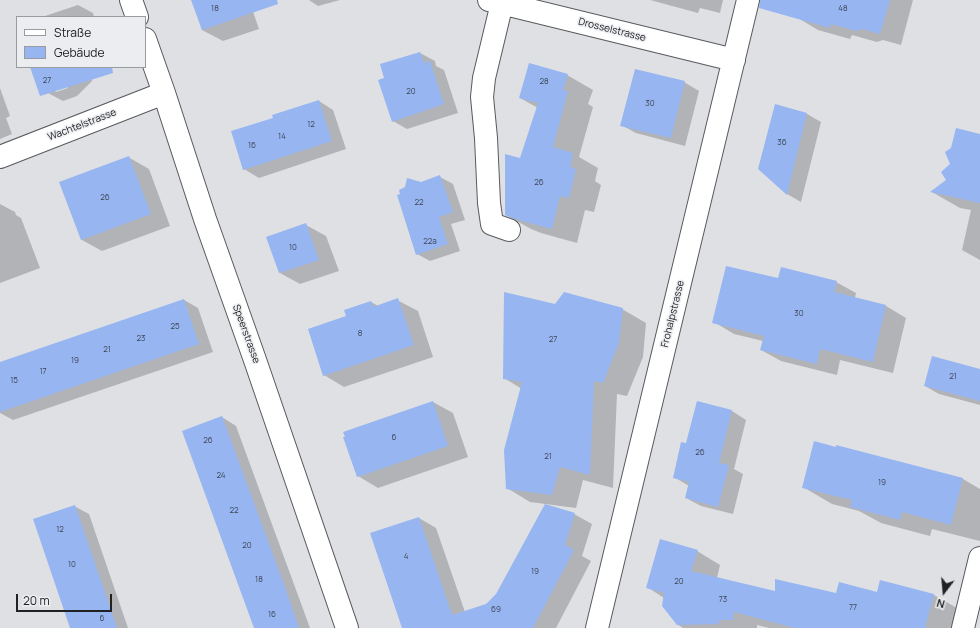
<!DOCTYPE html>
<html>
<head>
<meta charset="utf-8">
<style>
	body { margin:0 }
	#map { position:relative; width:980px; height:628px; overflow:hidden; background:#dee0e4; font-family:Manrope,sans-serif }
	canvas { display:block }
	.legend { position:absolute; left:16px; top:16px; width:130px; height:52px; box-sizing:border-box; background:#ebedf1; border:1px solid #9a9b9e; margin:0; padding:5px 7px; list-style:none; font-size:12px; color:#202122 }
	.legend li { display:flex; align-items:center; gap:8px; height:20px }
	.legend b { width:20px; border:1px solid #9a9b9e }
	.north { position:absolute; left:924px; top:572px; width:40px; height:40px; -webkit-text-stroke:3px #ebedf1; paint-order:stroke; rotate:196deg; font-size:11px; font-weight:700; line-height:16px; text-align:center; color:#202122 }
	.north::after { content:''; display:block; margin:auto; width:14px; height:18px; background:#202122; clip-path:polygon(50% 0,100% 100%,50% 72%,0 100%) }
	.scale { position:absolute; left:16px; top:594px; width:96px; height:18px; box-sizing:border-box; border:2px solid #202122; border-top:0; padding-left:5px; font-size:12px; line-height:14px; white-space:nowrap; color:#202122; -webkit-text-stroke:3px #ebedf1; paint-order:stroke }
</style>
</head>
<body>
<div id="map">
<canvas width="980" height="628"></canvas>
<ul class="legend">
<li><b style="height:5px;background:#fff"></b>Straße</li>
<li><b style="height:11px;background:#96b5f1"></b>Gebäude</li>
</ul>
<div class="north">N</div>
<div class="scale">20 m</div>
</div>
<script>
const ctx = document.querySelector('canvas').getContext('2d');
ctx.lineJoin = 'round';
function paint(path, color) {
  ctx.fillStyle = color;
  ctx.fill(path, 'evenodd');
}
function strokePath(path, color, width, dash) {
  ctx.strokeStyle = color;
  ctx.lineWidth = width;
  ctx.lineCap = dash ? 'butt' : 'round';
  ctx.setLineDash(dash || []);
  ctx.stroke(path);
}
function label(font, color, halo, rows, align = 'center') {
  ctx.font = font + ' Manrope,sans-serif';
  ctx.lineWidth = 3;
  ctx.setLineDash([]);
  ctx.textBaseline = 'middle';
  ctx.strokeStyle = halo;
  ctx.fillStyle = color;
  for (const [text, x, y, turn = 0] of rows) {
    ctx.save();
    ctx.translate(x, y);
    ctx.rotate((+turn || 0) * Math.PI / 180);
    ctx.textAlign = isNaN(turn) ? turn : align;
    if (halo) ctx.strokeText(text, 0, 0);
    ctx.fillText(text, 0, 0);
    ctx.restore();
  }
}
paint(new Path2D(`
	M192,0h57l10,29 -36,12 -21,-11z
	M309,0h31l-22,6z
	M650,0h73l-3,13 -20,-5 -2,5z
	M803,0h110l-12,45 -18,-5 -6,2 -25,-7 -2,4 -32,-9 -20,-12z
	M78,5l15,8 1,4h-52z
	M420,53l15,8 1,5 8,4 14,43 -51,16 -14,-8 -7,-43 -5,-13z
	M31,67h72l-12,4 1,10 -15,15 -14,5 -15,-8zM67,86l1,2 -12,4 -2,-2z
	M567,75l26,15 -5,14 5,3 -14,50 19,11 -3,13 6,4 -7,27 -9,-2 -8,33 -36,-10 -10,-4 -25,-14 15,-55 17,-52 -18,-10z
	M684,82l15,9 -14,55 -49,-13 -15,-8z
	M0,88l10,28 -4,2 6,16 -12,5z
	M319,101l14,9 13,39 -87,29 -15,-9 30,-50z
	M776,106l31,8 14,8 -20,80 -14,-8 -27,-25z
	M980,135v125l-18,-10 9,-40 -11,-2 -28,-16 15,-12z
	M128,157l21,12 21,57 -68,25 -20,-11 -21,-57z
	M440,177l13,7 12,36 -14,4 9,27 -30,10 -13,-7 -15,-59 19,-12z
	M0,204l15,8 1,3 5,3 19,50 -40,15z
	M306,225l20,11 13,35 -39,13 -20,-11z
	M779,280l57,2 20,11 -1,5 31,8 20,12 -13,55 -53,-13 -3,15 -56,-14 -20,-11 2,-9 -29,-7 -20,-12z
	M184,300l14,8 15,44 -200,68 -13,-7v-50z
	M397,300l21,11 15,46 -89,30 -20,-12 24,-58 23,-15 7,4z
	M556,305l66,4 24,14 -3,34 -16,39 -10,-2 -4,94 -30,-8 -7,28 -46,-6 -23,-14 15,-99 -18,-11z
	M980,370v35l-41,-11 -14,-8z
	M433,402l20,11 15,44 -90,31 -20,-12z
	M697,403l35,8 14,9 -12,49 9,5 -10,40 -32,-8 -15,-8 3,-12 -15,-9 13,-33z
	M222,417l14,9 74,202h-55z
	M963,479l17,10v52l-48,-12 -2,7 -49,-13 -22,-12 -27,-7 -29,-17z
	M74,506l15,8 39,114h-57z
	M574,514l18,10 -10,32 9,5 -35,67h-153l16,-110 17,10 29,84 21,-7z
	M697,551l23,14 -3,13 59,14 61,3 41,-2 56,2 23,13 -6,20h-182l-12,-3v3h-74l-6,-4 -13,-26 -17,-11z`), '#0003');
paint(new Path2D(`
	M191,0h86l1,4 -76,26z
	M760,0h130l-10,34 -18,-5 -5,2 -26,-7 -1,4 -71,-20z
	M420,52l4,11 6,-2 14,43 -52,18 -14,-42 6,-2 -4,-14z
	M529,63l39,11 -5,16 5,1 -15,56 20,6 -3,14 6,2 -7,29 -9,-2 -8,33 -37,-10 -10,-4v-61l15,4 18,-55 -19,-5z
	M30,67h82l1,6 -73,23z
	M635,69l50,12 -14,57 -51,-12z
	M319,100l13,41 -89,29 -12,-39 42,-13 -1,-3z
	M775,104l32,9 -20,82 -29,-26z
	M956,128l24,6v69l-50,-11 16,-12 -5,-8 9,-8 -5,-12 6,-4z
	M129,156l22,58 -70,26 -22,-58z
	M440,175l13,37 -14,5 9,27 -32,11 -19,-60 3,-1 -1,-4 6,-3 2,-9 14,4z
	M306,223l13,37 -40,13 -13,-36z
	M726,266l52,12 3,-11 56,14 -3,11 52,13 -13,57 -53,-13 -3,15 -57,-14 4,-14 -52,-13z
	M504,292l51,12 9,-12 59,16 -4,35 -16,40 -9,-2 -4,94 -30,-8 -8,28 -46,-6 -2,-39 18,-68 -19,-3z
	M398,298l16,47 -91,31 -15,-47 38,-13 -2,-6 27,-9 2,6z
	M184,299l15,45 -199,68v-50z
	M932,356l48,13v32l-56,-15z
	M433,401l15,45 -91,31 -14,-40h2l-2,-5z
	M697,401l35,9 -13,53 10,2 -11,42 -33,-9 4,-16 -16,-4 8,-36 5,1z
	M222,416l64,174 13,38h-45l-72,-197z
	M814,441l22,6v-2l127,33 -12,47 -49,-13 -2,8 -50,-13 2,-7 -50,-12z
	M545,504l30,9 -10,32 9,5 -41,78h-131l-32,-95 49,-16 33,98 34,-11 10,-10z
	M75,505l12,35 30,88h-47l-37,-109z
	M660,539l38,11 -7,21 84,20v-12l61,14 3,-11 38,10 3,-12 54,14 -9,34h-130l-61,-16 -1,8h-14v4l-42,1 -15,-19 2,-13 -18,-5z`), '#96b5f1');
const minor = new Path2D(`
	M131,0l6,17
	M489,0l245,60
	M502,3l-18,75 -2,19 4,41 3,65 3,21 17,6
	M145,39l19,54 41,126 50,141 92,268
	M0,157l164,-64
	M597,628l151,-628
	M963,628l17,-70`);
strokePath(minor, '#585a5d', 24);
strokePath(minor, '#fff', 22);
label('8px', '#3e4656', null, [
	["18",215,9],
	["48",843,9],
	["27",47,81],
	["28",544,82],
	["20",411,92],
	["30",650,104],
	["12",311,125],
	["14",282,137],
	["36",782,143],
	["16",252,146],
	["26",539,183],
	["26",105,198],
	["22",419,203],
	["22a",430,242],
	["10",293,248],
	["30",799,314],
	["25",175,327],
	["8",360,334],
	["23",141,339],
	["27",553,340],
	["21",107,350],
	["19",75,361],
	["17",43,372],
	["21",953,377],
	["15",14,381],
	["6",394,438],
	["26",208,441],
	["26",700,453],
	["21",548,457],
	["24",221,476],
	["19",882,483],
	["22",234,511],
	["12",60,530],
	["20",247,546],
	["4",406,557],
	["10",72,565],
	["19",535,572],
	["18",259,580],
	["20",679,582],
	["73",723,600],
	["77",853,608],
	["69",496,610],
	["16",272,615],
	["6",102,619]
]);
label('10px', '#202122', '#ebedf1', [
	["Drosselstrasse",612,30,14],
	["Wachtelstrasse",82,125,-21],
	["Frohalpstrasse",673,314,-76],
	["Speerstrasse",246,334,70]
]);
</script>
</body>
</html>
